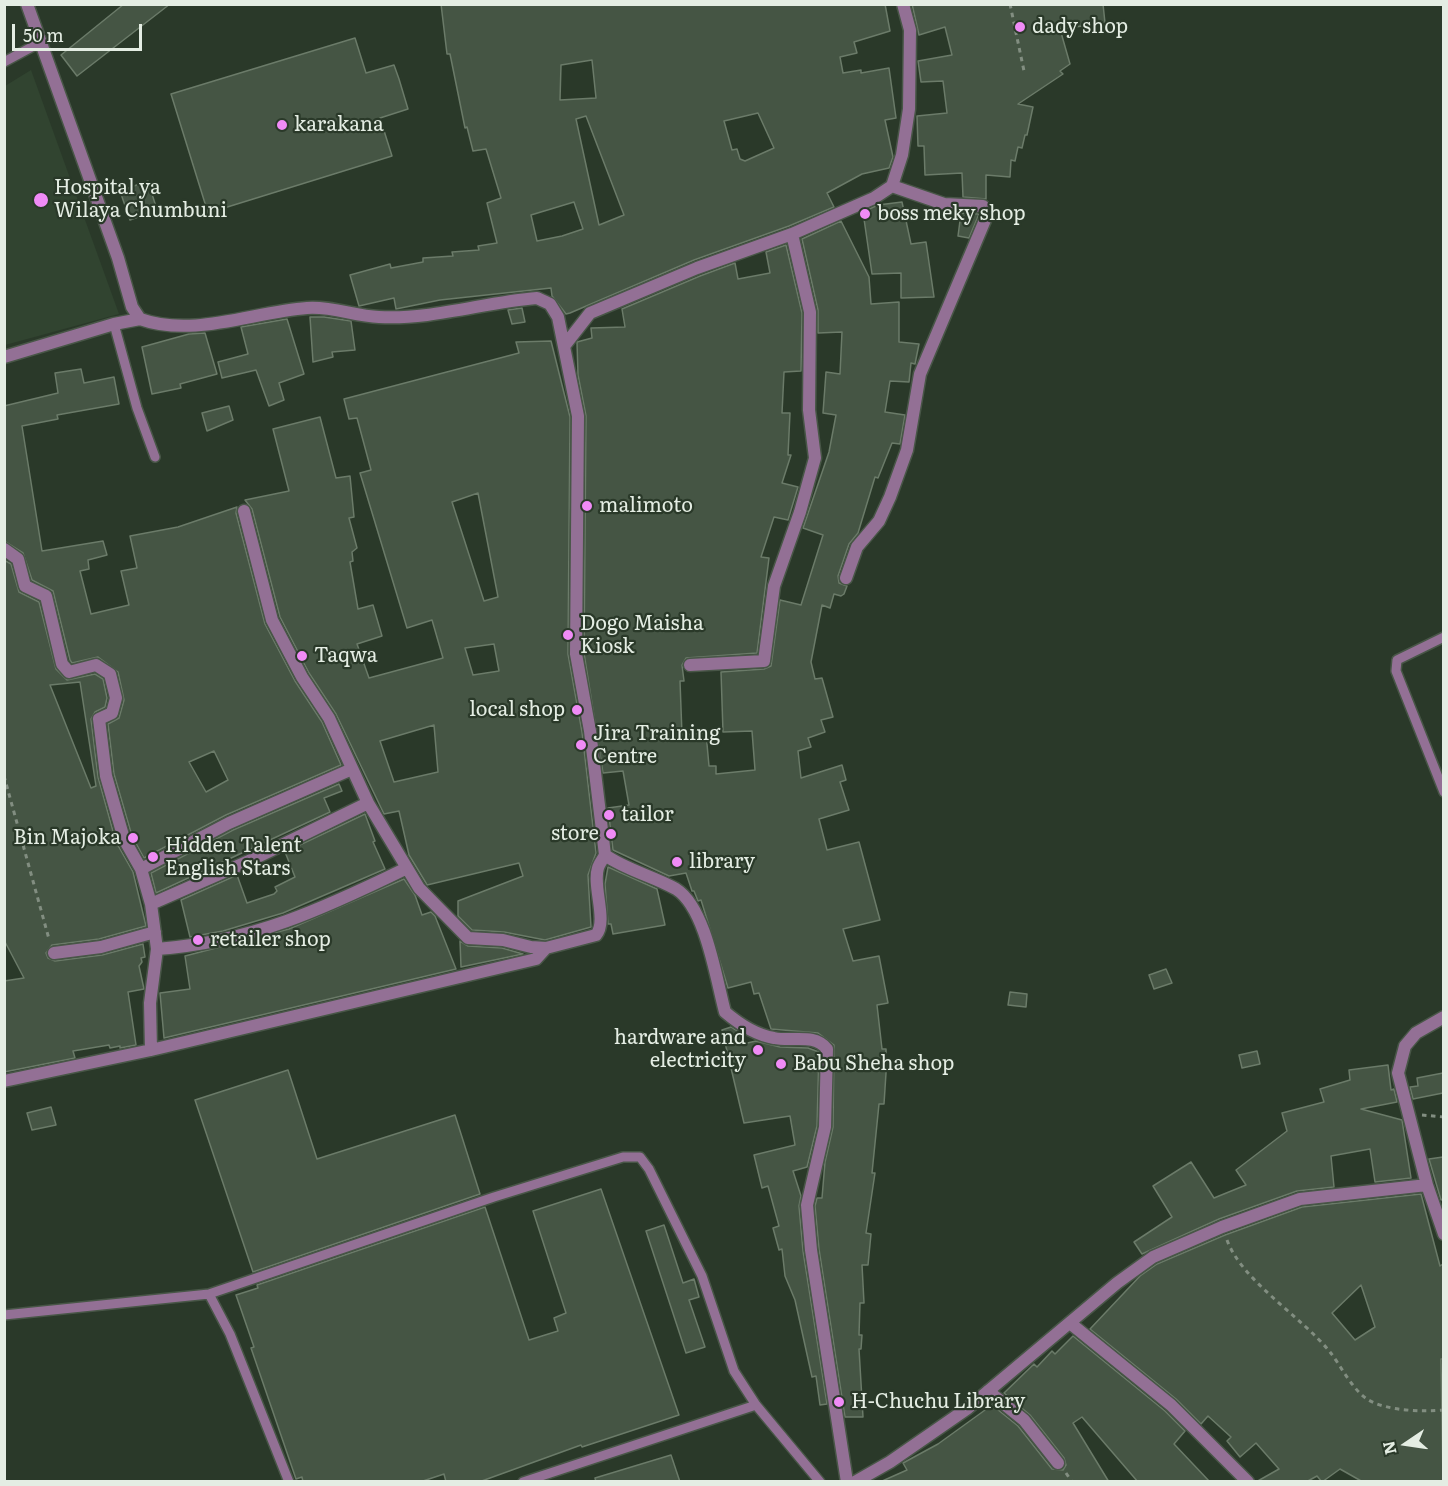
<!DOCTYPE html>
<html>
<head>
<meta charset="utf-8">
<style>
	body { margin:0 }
	#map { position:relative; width:1448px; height:1486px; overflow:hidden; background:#2a3929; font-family:Literata,serif }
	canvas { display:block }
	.frame { position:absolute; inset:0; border:6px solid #e4ede3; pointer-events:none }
	.north { position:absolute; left:1376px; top:1414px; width:60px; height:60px; -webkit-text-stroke:4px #2a3929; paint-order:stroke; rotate:257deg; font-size:16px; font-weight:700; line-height:24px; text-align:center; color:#e4ede3 }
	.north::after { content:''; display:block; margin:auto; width:21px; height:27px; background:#e4ede3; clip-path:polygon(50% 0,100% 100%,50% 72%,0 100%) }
	.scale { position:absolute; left:12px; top:24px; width:130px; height:27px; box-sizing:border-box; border:3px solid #e4ede3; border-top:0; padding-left:8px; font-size:18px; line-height:21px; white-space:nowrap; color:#e4ede3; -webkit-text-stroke:4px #2a3929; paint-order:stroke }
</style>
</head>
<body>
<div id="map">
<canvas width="1448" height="1486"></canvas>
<div class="frame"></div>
<div class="north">N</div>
<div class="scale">50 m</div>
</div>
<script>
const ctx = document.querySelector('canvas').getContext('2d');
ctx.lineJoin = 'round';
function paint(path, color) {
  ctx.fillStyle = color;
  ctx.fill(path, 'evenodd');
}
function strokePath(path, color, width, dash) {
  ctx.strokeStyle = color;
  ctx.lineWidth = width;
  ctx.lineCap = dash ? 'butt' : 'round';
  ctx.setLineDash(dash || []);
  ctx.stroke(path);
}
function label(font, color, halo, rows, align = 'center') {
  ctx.font = font + ' Literata,serif';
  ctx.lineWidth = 4.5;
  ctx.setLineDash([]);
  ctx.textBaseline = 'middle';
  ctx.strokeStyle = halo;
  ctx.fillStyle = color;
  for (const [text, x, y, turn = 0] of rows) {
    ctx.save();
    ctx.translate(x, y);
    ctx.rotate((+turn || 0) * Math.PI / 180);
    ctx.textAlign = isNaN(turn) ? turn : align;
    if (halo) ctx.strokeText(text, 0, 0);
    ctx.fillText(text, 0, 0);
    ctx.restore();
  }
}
paint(new Path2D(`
	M31,70l88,244 -114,31v-259z`), '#314430');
const building = new Path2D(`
	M124,4h46l-93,72 -16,-21z
	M441,4h444l5,27 -36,11 3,11 -17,4 3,16 18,-3v3l28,-5 7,50 -11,2 8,37 -4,11 -27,6 -35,19 7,14 -45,19 -95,34 -124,53 -4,1 -14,-18 -1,-8 -111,12 -44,9 -2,-11 -35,8 -9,-31 40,-11 1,4 32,-6v-4l30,-2 -1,-4 27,-2 -1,-4 19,-3 -10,-40 14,-5 -15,-49 -13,2 -6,-24 -2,1 -15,-74h-3zM592,60l4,38 -36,2 1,-35zM758,113l16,35 -29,13 -5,-2 -3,-10 -5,1 -8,-29zM586,116l38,99 -25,10 -23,-106zM574,202l9,27 -21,7 -25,5 -6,-26z
	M912,4h191l2,19 -45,6 10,35 -10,7 3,3 -45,30 15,3 -6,28h-2l-3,13 -4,-1 -3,14 -4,-1 -1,17 -24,-2v24l-23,-2 -1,-24 -37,2 -1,-29h-6l-1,-30 30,-3 -4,-32 -22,1 -3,-21 34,-6 -7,-28 -26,8z
	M355,38l11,35 28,-8 5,14 9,30 -28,9 12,38 -184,57 -37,-119z
	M148,181l9,29 -27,10 -10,-29z
	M902,202l9,42 15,-2 8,55 -33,1v-25l-29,1 -9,-62 15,-7z
	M961,213l18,1 -10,24 -11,-2z
	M841,221l28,56 2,27 28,-2v40l20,2 -4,20 -4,-1 -2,19 -19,-1 -5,31 20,3 -5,29 -8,-1 -14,35 -3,-1 -17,56 -9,11 -11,32 1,7 8,3 -3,8 -3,2 -7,-2 -4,14 -8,-3 -11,57 4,17 7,-1 11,39 -12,3 4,12 -17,6 3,9 -13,4 3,27 41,-13 4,15 -6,2 9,28 -30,9 8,31 32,-8 21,78 -37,9 10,32 26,-5 9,47 -11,2 5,44h4v24l-2,31h-5l-7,69h3l-9,60 5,1 -3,31h-6l2,38h-4l-1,32h3l-1,14h-2l4,68h-18l-26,-168 -4,-43 2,-8h5l3,-36 8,-35 1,-82 -16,-12 -47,-4 -12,-36 -5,1 -3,-12 -23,6 -27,-88 -3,1 -4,-10h-2l-6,-18 -17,3 -56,-26 -5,-42 21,-3 -6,-34 -20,2 -19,-120 2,-237 -8,-41 -1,-33 15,-4 -1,-10 34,-1 -3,-18 78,-33 35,-13 3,16 32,-6 -4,-21 20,-7 16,68 -1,58 -17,1 -2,41h8l-2,42h3l-9,28 16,4 -10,33 -14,-3 -13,40 8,1 -12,95 -71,5 -4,7 2,16h-4l2,54 24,-2 3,33h7v8l39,-4 -3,-39 -29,1 -2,-60 43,-3 7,-3 9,-66 21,5 22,-70 -20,-7 26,-76 7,-37 -13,-2 3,-41 14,2 2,-42 -24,1v-23l-16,-71z
	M522,308l3,14 -13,2 -4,-14z
	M310,317h14l27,4 4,29 -23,2 1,5 -20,5z
	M287,319l17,55 -25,9 5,17 -15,6 -13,-36 -34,8 -4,-16 30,-8 -7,-27z
	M205,333l12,41 -37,10 1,4 -29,6 -10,-47 47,-13z
	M551,341l19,76 -2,237 14,78 14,121 -8,22 3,52 -46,13 -41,-8 -32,-2 -14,-14v-15l65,-25 -4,-13 -92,22 -1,-2 -17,-28 -10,-44 -15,3 -48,-100 -27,-41 -29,-56 -28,-108 -7,-9 44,-9 -16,-62 47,-12 16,61 14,-2 4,41 -5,1 8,30 -5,4 1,9 -3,1 8,47 15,-4 9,31 -25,8 12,34 74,-20 -11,-38 -25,8 -47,-155 11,-3 -14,-52 -8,1 -5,-20 175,-46 -3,-11zM478,493l20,104 -14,4 -32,-99zM494,644l5,27 -26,4 -8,-27zM434,725l4,47 -44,10 -14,-41z
	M81,369l3,14 30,-6 5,27 -62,11 1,4 -36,7 20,125 61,-10 4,14 -19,5 1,9 -9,2 11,43 38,-9 -8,-34 16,-3 -7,-32 48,-9 59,-20 -1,6 29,111 30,57 27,41 19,43 -115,50 -82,43 -12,-22 -18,-62 -6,-50 11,-6 5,-18 -6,-28 -20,-15 -26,6 -2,-3 -17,-69 -21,-11 -9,-27 -19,-12v-135l54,-13 -3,-20zM214,751l14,29 -22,12 -17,-30z
	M229,406l4,14 -26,11 -5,-18z
	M4,560l7,4 8,28 20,10 17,67 11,11 28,-6 8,5 4,19 -2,9 -10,5 -4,7 7,58 18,65 17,30 13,54 -47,13 -47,6 -6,8 2,5 7,3 47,-6 41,-11 2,13 -4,1 1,4 -3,4 5,23 -16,3 8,53 -16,3v-2l-10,2 -1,-3 -36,6 2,7 -71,14v-91l20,-3 -20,-38zM80,682l16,104 -5,2 -41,-103z
	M339,784l3,7 -18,7 6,14 -174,81 -5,-20 82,-43z
	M365,814l10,27 -2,1 12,27 -102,44 -60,18 -33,6 -9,-37 56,-25 10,28 27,-9 3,-3 -2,-4 20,-10 -10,-25z
	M608,867l49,22 8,36 -52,9 -2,-10h-3l-3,-40z
	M404,879l11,16 7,20 9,-3 4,4 21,53 -292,69 -4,-45 30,-4 -5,-33 104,-27z
	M460,941l8,5 34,2 21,6 -62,13z
	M1166,969l6,14 -18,6 -5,-14z
	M1010,992l17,2 -1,13 -18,-2z
	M731,1027l9,6 3,11 13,-3 24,6 28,1 11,4 -2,74 -10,41 -14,4 8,25 -2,10 4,45 24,153 -7,1 -4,-29 -4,1 -17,-77 -10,-24 -3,-27 -3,1 -6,-22 6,-2 -11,-40 -6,2 -8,-33 41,-10 -5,-29 -46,7 -22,-93z
	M1257,1051l3,13 -18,4 -3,-13z
	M1388,1065l3,25 3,-1 3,13 -36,7 41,11 9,58 -36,4 -5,-33 -39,7 3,31 -37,4 -78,28 -77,35 -8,-12 38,-25 -19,-31 38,-24 23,36 32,-13 -10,-15 51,-39 -5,-18 42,-11 -4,-13 30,-9 -1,-10z
	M288,1070l29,89 138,-44 25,79 -227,78 -58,-172z
	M1443,1073v20l-30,6 -3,-12 8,-1 -1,-8z
	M51,1107l5,18 -24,5 -5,-17z
	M1443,1157v42l-2,1 -12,-41z
	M601,1189l78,226 -97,32 -1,-2 -102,37h-33l-2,-8 -24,8h-117l-1,-5 -6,2 -45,-131 3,-1 -18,-52 22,-7 -1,-3 228,-78 44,133 29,-9 -4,-13 12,-5 -33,-102z
	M1421,1194l19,72 3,-2v95h-2l2,123h-80l-23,-13 -18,13 -5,-6 -11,6h-50l23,-13 -23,-26 -16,14 -13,-16 4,-4 -23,-21 -7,8 -25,-25 -86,-70 50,-53 17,-12 68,-29 77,-28zM1361,1285l14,42 -20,13 -23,-27z
	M664,1225l19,58 11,-4 5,18 -10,3 16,47 -19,6 -40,-122z
	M1073,1336l92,75 20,20 -11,13 36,38h-72l-56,-65 -9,6 36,59h-229l27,-12 -4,-7 35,-19 54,-39 26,21 34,43 11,1 3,-5 -2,-7 -34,-43 -26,-22 30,-29 3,3 15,-16 3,3z
	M671,1455l9,27h-84l-1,-4z`);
paint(building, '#455544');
strokePath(building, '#6b7b69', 1.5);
const lane = new Path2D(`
	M4,62l37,-20
	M114,324l23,84 18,49
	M1444,637l-47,23 -1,11 48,121
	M209,1294l285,-97 129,-40h17l9,12 53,107 32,95 22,34 64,77
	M4,1315l205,-21 21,40 59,148
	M523,1482l233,-77`);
const street = new Path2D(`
	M27,4l91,254 14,49 8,12c53,19 113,-7 167,-11 25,-2 47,8 72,9 53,3 106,-15 158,-19l13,6 8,13 20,99 -2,238 14,77 15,124c21,15 48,21 71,34 30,19 40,90 49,123 14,12 31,23 49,26 19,4 40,-5 53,11l-2,78 -18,78 4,45 36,232
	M565,345l25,-32 107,-45 95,-34 82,-36 18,-12 10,-31 7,-46 1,-79 -7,-26
	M4,357l110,-33 26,-5
	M244,511l28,109 30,57 27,41 39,85 51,85 49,50 35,2 28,7 15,1 50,-13c12,-14 -4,-49 2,-67 1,-4 5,-9 7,-13
	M4,549l14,10 7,27 21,10 16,68 7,8 27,-7 14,9 6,24 -4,15 -13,6 7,57 18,63 17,30 10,35 6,45 -7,54 1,47 -147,31
	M846,578l11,-31 22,-26 11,-24 17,-47 13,-76 68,-161 -5,-7 -39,-2 -52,-18
	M690,665l74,-4 10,-75 26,-74 15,-54 -6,-48 1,-98 -18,-78
	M141,869l88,-46 123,-54
	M151,904l98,-43 119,-58
	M157,949c95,-7 166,-40 250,-81
	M54,953l47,-6 54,-15
	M1444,1017l-28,16 -11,13 -7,27 29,112 17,49
	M151,1050l385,-91 10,-11
	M1070,1323l101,82 77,77
	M988,1391l36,29 34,43
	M855,1482l35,-20 78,-54 149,-125 36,-26 69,-30 78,-28 127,-14`);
strokePath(lane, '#485647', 12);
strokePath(street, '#485647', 15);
strokePath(new Path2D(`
	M1010,4l14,67
	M4,776l45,163
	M1422,1115l22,2
	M1227,1240c15,41 74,76 103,112 11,14 22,37 37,47 18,12 56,13 77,11
	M1066,1473l6,9`), '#828e81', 3, [4.5, 4.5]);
strokePath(lane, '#937095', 9);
strokePath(street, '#937095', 12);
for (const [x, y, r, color] of [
	[1020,27,6,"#f08bf6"],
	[282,125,6,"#f08bf6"],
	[41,200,8,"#f08bf6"],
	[865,214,6,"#f08bf6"],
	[587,506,6,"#f08bf6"],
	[568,635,6,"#f08bf6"],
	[302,656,6,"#f08bf6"],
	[577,710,6,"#f08bf6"],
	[581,745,6,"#f08bf6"],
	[609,815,6,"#f08bf6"],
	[611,834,6,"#f08bf6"],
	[133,838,6,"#f08bf6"],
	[153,857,6,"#f08bf6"],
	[677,862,6,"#f08bf6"],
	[198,940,6,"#f08bf6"],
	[758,1050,6,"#f08bf6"],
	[781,1064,6,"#f08bf6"],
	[839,1402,6,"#f08bf6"]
]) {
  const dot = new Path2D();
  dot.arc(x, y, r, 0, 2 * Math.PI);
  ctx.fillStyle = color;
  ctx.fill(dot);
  strokePath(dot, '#2a3929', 2);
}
label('20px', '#e4ede3', '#2a3929', [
	["dady shop",1032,27],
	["karakana",294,125],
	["Hospital ya",54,188],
	["Wilaya Chumbuni",54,211],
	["boss meky shop",877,214],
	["malimoto",599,506],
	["Dogo Maisha",580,624],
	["Kiosk",580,647],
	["Taqwa",314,656],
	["local shop",565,710,"right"],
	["Jira Training",593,734],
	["Centre",593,757],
	["tailor",621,815],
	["store",599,834,"right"],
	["Bin Majoka",121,838,"right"],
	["Hidden Talent",165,846],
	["English Stars",165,869],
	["library",689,862],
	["retailer shop",210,940],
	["hardware and",746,1038,"right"],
	["electricity",746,1061,"right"],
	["Babu Sheha shop",793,1064],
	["H-Chuchu Library",851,1402]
], 'left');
</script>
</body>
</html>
